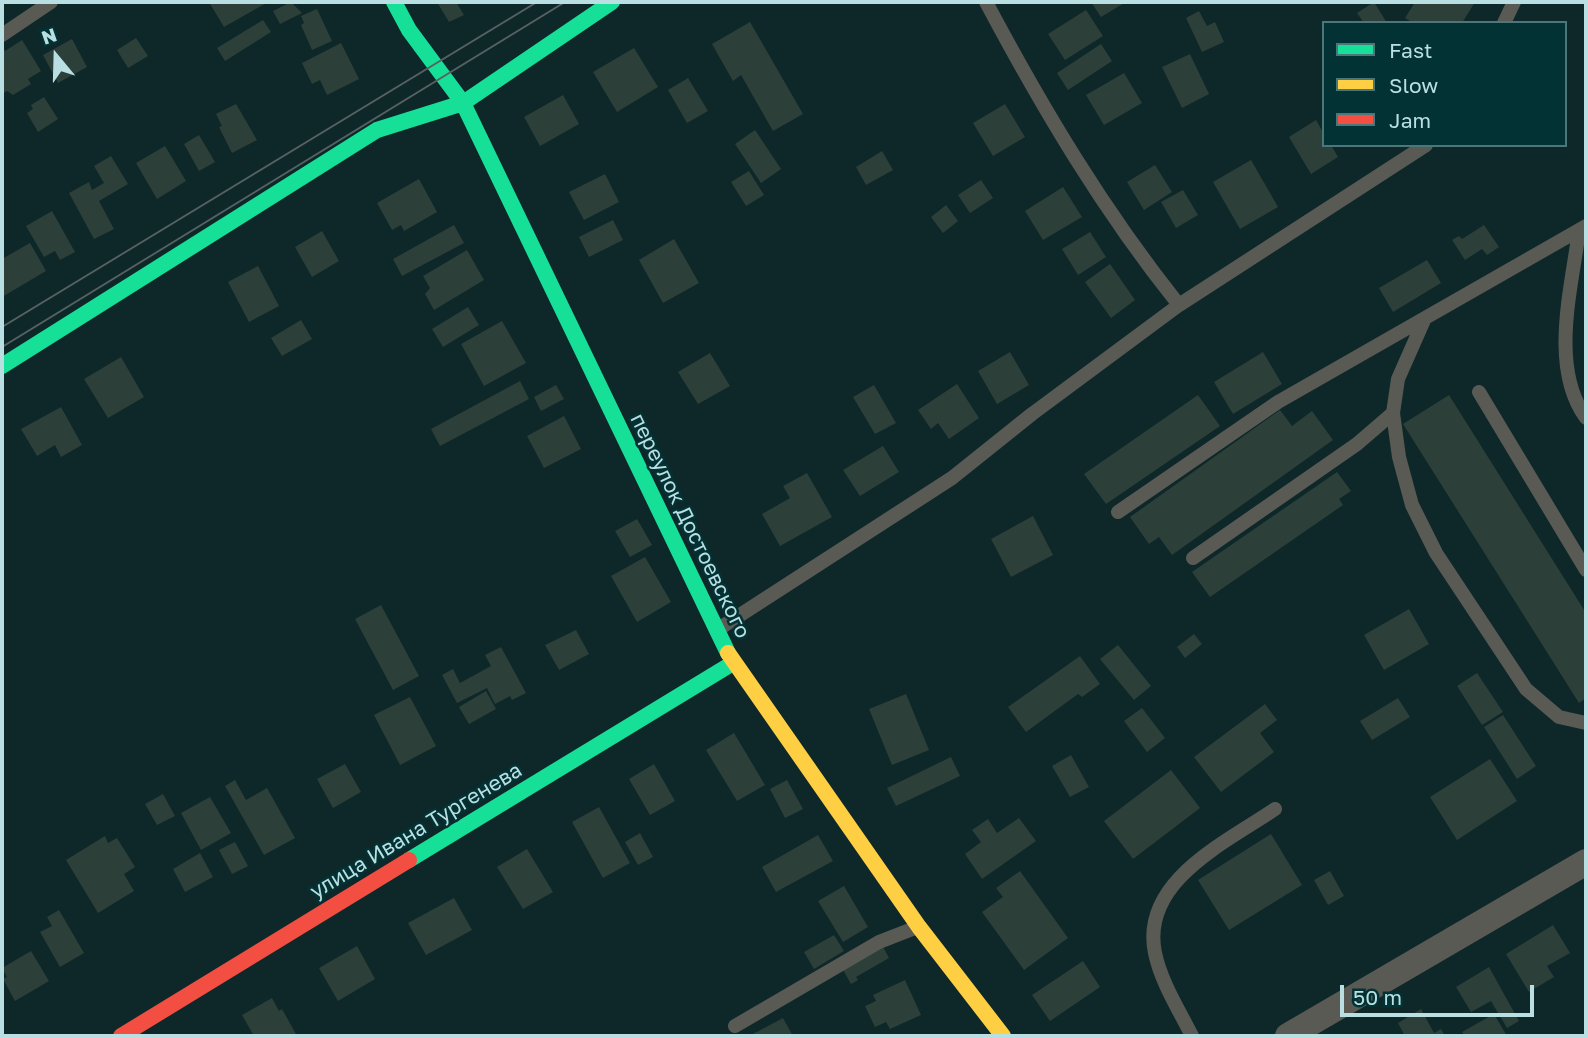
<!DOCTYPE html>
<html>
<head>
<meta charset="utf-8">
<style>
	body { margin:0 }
	#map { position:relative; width:1588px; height:1038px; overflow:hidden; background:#0e282a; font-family:"Golos Text",sans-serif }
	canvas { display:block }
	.frame { position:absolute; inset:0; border:4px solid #badfe2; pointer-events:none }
	.legend { position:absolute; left:1322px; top:21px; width:245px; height:126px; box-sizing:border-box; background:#033235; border:2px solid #4c777a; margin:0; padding:9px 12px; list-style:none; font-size:21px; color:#badfe2 }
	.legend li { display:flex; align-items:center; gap:14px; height:35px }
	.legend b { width:35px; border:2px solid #4c777a }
	.north { position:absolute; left:21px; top:21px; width:70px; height:70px; -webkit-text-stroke:5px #033235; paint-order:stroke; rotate:341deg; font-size:19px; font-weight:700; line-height:28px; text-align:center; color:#badfe2 }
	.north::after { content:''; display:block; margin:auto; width:24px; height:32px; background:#badfe2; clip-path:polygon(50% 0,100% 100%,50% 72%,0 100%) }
	.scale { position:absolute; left:1340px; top:985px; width:194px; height:32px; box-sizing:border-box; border:4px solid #badfe2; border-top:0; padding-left:9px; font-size:21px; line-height:24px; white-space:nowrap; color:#badfe2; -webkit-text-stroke:5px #033235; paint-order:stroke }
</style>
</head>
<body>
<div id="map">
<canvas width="1588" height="1038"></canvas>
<div class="frame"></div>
<ul class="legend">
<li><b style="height:9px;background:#16e098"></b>Fast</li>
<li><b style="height:9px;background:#ffcf43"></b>Slow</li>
<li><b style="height:9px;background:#f24e42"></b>Jam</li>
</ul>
<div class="north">N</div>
<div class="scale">50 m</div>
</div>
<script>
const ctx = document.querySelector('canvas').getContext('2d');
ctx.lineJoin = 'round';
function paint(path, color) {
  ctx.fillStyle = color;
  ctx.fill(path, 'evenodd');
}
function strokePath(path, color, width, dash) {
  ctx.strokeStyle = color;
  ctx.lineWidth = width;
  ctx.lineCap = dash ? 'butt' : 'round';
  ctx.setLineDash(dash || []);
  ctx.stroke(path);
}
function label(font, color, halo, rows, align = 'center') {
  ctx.font = font + ' "Golos Text",sans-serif';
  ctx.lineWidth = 5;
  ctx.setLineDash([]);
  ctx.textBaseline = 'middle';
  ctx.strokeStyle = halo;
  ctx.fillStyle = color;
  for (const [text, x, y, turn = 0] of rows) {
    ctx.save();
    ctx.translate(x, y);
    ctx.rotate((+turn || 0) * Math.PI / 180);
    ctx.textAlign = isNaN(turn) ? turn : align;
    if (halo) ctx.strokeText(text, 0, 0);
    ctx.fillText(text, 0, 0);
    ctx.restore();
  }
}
paint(new Path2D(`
	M209,2h59l-44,25z
	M291,2l11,11 -22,11 -7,-13z
	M437,2h19l8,13 -15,7z
	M1091,2h35l-25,15z
	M1374,2l13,21h-23l-7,-10z
	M1415,2h60l-13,21h-49l-8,-5z
	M317,9l15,32 -20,9 -11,-25 3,-2 -3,-7z
	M1086,10l17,26 -38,24 -17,-26z
	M1199,11l8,15 8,-4 9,20 -22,10 -16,-34z
	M263,20l8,12 -46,29 -8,-13z
	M750,22l53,92 -30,17 -32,-56 -8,6 -21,-37z
	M136,38l12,18 -20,12 -11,-18z
	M72,39l15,28 -29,16 -15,-28z
	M22,40l19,31 -13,8 3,5 -18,11 -6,-4 -5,3v-48l3,5z
	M341,43l18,36 -32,16 -7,-15 -8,4 -10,-21z
	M1101,44l11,17 -44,29 -11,-17z
	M634,48l24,39 -41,25 -24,-40z
	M1190,54l19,40 -27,14 -20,-41z
	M1124,73l18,30 -38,22 -18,-30z
	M688,78l20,33 -21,12 -19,-33z
	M563,95l16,29 -39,22 -16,-29z
	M44,97l14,22 -20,13 -11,-19 6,-4 -2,-4z
	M236,104l21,36 -25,13 -13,-26 3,-1 -6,-12z
	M1005,104l20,33 -32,19 -20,-33z
	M1316,120l8,14v11h7l7,12 -27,17 -22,-37z
	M755,130l26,39 -20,14 -26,-39z
	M199,135l16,27 -16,9 -15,-27z
	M165,146l21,35 -29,18 -21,-36z
	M882,151l11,19 -27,15 -10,-18z
	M111,156l17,28 -29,17 15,28 -20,10 -25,-46 20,-11 3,8 12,-7 -10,-17z
	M1251,160l27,47 -38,22 -27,-47z
	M1155,165l17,27 -28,18 -17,-28z
	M749,171l15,24 -18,11 -15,-24z
	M605,174l14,28 -35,18 -15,-28z
	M419,179l18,33 -33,19 -3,-6 -9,5 -15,-27z
	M981,180l12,18 -23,15 -12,-18z
	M1063,187l19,30 -39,23 -18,-29z
	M1183,190l15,25 -22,13 -15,-26z
	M946,205l12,16 -15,12 -12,-16z
	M52,211l23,41 -15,8 -5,-9 -11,6 -18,-31z
	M613,220l10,20 -34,17 -10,-20z
	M454,225l10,18 -62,33 -9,-17z
	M1484,225l15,22 -12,8 -5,-6 -17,11 -13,-20 7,-4 3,3z
	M322,231l17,30 -27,16 -17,-30z
	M1090,232l16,25 -28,18 -16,-26z
	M674,239l25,44 -36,20 -24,-43z
	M30,243l16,28 -44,26v-38z
	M467,250l17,30 -50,30 -9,-16 5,-6 -7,-12z
	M1427,260l14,23 -48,29 -14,-24z
	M1110,264l25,36 -24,18 -26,-36z
	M258,266l21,40 -30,16 -21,-40z
	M468,307l11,18 -36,22 -11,-18z
	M301,320l11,19 -30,17 -11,-18z
	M502,321l24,42 -42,23 -23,-42z
	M1010,352l19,33 -32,19 -19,-33z
	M1263,352l19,32 -49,30 -19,-32z
	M710,353l20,33 -32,18 -20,-32z
	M121,357l23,40 -36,21 -24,-39z
	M520,381l9,18 -89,47 -9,-17z
	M957,384l22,34 -30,21 -11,-16 -7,6 -13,-19z
	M556,385l8,14 -23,12 -7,-14z
	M874,385l22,38 -21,11 -22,-37z
	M1198,395l22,31 -114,78 -22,-30z
	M1449,395l137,218v85l-7,5 -176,-279z
	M61,407l21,38 -21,12 -6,-12 -18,11 -16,-27z
	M1280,410l12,16 20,-15 21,29 -161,115 -13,-18 -10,7 -19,-27z
	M564,416l17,33 -37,19 -17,-32z
	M883,446l16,26 -39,24 -17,-26z
	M1337,472l14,19 -12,8 4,6 -133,92 -18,-25z
	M807,473l25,44 -52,29 -18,-32 28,-16 -7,-12z
	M1033,516l20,39 -42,22 -20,-38z
	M637,519l15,26 -22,12 -15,-26z
	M645,557l26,45 -34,20 -26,-46z
	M381,605l38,71 -26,14 -38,-71z
	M1409,609l20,35 -45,26 -20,-35z
	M576,630l13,24 -30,16 -14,-25z
	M1194,634l8,10 -17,14 -8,-11z
	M1118,645l33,41 -17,14 -34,-41z
	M501,647l25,46 -14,7 -2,-4 -15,8 -8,-16 -30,15 -15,-28 11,-6 7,14 31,-17 -6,-11z
	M1080,656l20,28 -18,13 -4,-3 -52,38 -18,-25z
	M1477,673l26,39 -21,13 -25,-39z
	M486,691l10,18 -27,15 -10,-17z
	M906,694l23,56 -37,15 -23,-56z
	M410,697l26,49 -36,19 -26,-50z
	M1398,698l12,19 -38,23 -12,-19z
	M1265,704l12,16 -17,13 14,19 -53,40 -27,-35z
	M1142,708l23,30 -18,14 -23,-31z
	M1503,715l33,51 -19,13 -33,-52z
	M734,733l31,52 -28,16 -31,-51z
	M1071,755l18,32 -19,10 -18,-31z
	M951,757l9,19 -64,30 -9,-18z
	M1490,759l27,42 -60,39 -27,-43z
	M345,764l16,28 -28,16 -16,-29z
	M654,764l21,37 -25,14 -21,-36z
	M1171,770l29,38 -67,51 -29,-38z
	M235,780l11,20 21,-12 28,50 -31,17 -39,-69z
	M787,780l16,29 -18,9 -15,-29z
	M163,794l12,22 -18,9 -12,-21z
	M210,797l21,36 -30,17 -20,-37z
	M599,807l31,56 -27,15 -31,-56z
	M1019,818l17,23 -54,38 -17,-25 16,-12 -9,-12 16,-11 9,14z
	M640,833l13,24 -15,8 -13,-23z
	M1271,834l31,51 -73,45 -31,-50z
	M818,835l15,26 -57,31 -14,-25z
	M105,836l3,7 9,-5 18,29 -11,7 10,17 -36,22 -32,-53z
	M235,842l13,24 -16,8 -13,-24z
	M527,849l26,43 -30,17 -26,-42z
	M200,853l13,24 -28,15 -12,-23z
	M1020,871l48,67 -44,32 -42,-58 21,-15 -7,-9z
	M1330,871l14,25 -16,9 -14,-25z
	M844,886l24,41 -25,15 -25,-41z
	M454,898l18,32 -46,25 -18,-32z
	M59,910l25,43 -24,14 -20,-35 12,-6 -5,-9z
	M1553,925l17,28 -23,13 7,11 -25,15 -23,-38z
	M834,935l10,16 -30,18 -10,-17z
	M882,945l7,13 -33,19 2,3 -7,4 -9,-16z
	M357,946l18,33 -37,22 -19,-33z
	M31,951l18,30 -34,20 -12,-22 4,-2 -5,-9z
	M1083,961l17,26 -50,34 -18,-26z
	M1489,967l30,54 -12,7 -16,-27 -20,11 -15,-25z
	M905,980l16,35 -31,14 -4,-7 -11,5 -10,-21 11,-5 -3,-6z
	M272,998l7,13 3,-2 14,25 -42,2 -12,-21z
	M1421,1009l13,24 7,-4 4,7h-40l-7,-13z
	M1494,1014l13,22h-42l-3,-4z
	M783,1018l10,18h-39l-1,-2z`), '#2c3f38');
strokePath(new Path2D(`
	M986,2c57,107 117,208 193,303
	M1504,23l10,-21
	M2,35l49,-33
	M1579,230c-7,57 -30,137 7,188
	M1425,318l-27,61 -5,34 6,44 13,48 24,48 90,136 33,28 27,6
	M1479,392l107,178
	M1118,512l160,-110 308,-176
	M1193,558l164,-114 36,-31
	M720,628l232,-150 80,-64 147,-109 247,-160
	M735,1026l144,-84 36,-14
	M1192,1036c-13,-26 -31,-54 -37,-83 -15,-72 72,-111 120,-144`), '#5a5a54', 14);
strokePath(new Path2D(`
	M1288,1036l298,-174`), '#5a5a54', 26);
strokePath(new Path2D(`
	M394,2l15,28 54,73 265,550
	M2,366l375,-236 86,-27 149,-101
	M409,860l324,-197`), '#16e098', 16);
strokePath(new Path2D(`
	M728,653l191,274 84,109`), '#ffcf43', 16);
strokePath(new Path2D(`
	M121,1036l288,-176`), '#f24e42', 16);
strokePath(new Path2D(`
	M2,327l535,-325
	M2,347l563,-345`), '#566261', 2);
label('21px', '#badfe2', '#033235', [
	["переулок Достоевского",690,526,64],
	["улица Ивана Тургенева",416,831,-31]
]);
</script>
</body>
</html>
